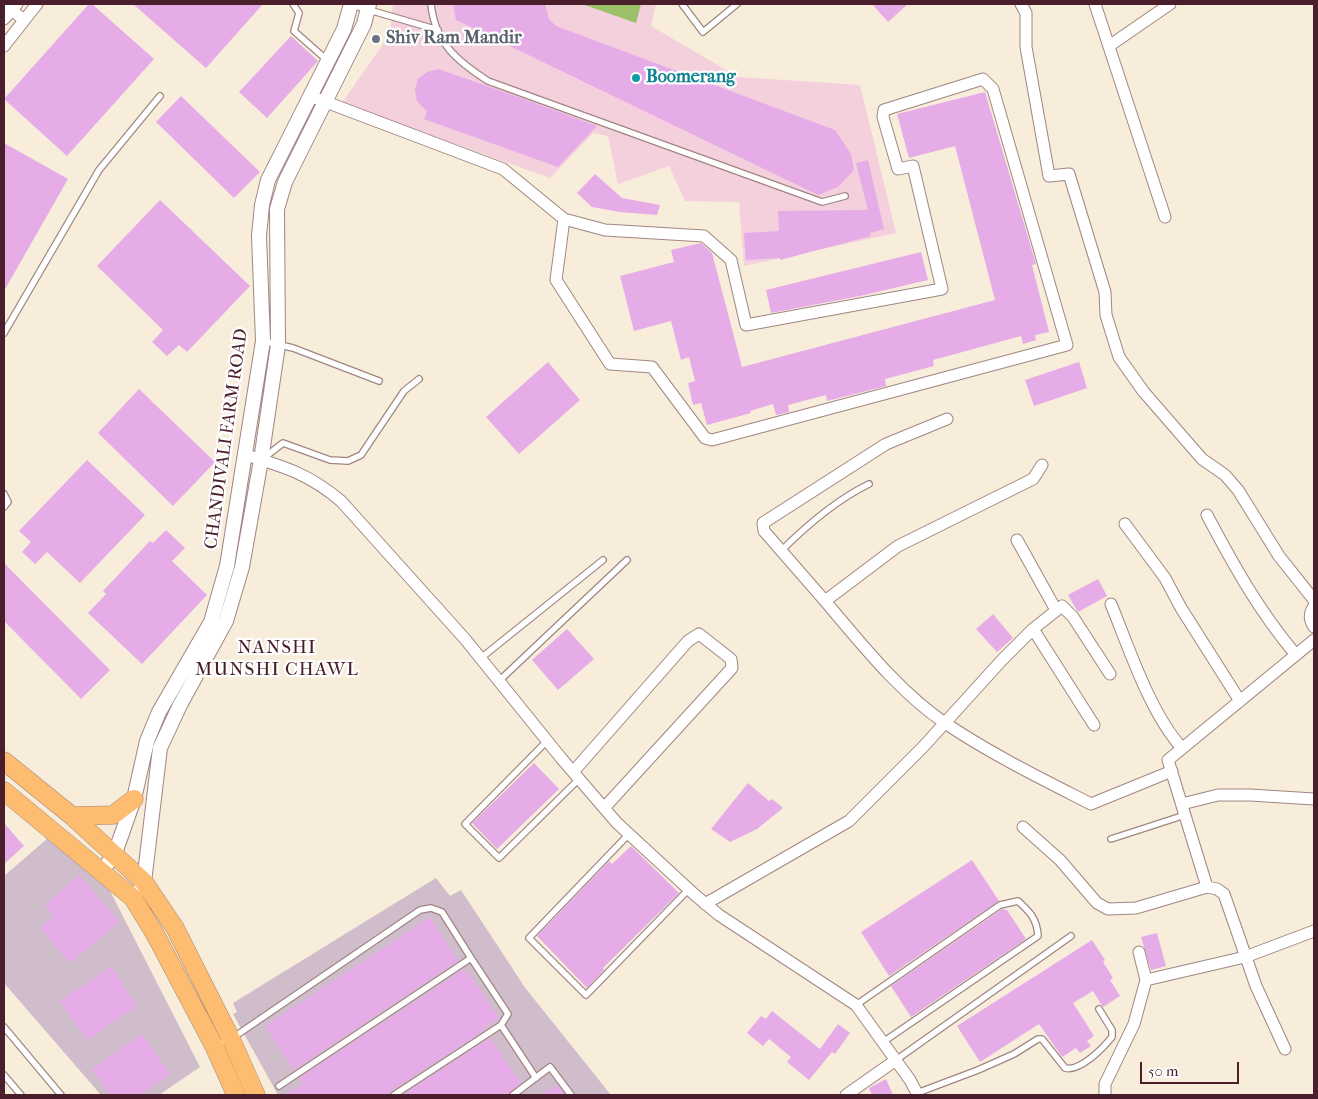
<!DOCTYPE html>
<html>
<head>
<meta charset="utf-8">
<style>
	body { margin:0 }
	#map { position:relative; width:1318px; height:1099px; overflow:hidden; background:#f7edda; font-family:"IM FELL French Canon",serif }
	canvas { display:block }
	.frame { position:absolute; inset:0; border:5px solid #4a1f2b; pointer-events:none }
	.scale { position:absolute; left:1140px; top:1062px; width:99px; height:22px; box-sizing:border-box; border:2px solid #4a1f2b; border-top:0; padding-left:6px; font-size:15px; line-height:18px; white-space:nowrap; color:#4a1f2b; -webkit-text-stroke:4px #fff; paint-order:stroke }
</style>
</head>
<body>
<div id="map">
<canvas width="1318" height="1099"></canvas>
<div class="frame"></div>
<div class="scale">50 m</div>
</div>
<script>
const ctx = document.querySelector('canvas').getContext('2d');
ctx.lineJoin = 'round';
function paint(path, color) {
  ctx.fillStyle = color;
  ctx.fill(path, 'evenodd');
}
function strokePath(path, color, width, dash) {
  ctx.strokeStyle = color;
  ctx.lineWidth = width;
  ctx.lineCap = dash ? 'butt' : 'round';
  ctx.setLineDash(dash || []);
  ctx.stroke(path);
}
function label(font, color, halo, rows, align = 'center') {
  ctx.font = font + ' "IM FELL French Canon",serif';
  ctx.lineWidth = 4.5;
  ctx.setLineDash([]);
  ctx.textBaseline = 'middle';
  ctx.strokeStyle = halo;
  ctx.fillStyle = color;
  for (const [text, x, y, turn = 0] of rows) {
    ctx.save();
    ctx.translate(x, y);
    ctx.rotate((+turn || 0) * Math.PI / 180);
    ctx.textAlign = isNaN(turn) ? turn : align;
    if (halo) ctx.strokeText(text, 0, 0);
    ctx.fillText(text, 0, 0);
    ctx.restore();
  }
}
paint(new Path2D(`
	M393,4h263l-5,22 87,51 122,8 36,148 -152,33 -5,-64 -54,-1 -16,-35 -51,18 -10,-48 -15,-3 -43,45 -208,-75 48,-69z`), '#f4cfdc');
paint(new Path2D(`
	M48,838l60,49 92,180 -41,28h-58l-97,-112v-107z
	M436,878l14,18 11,-6 65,99 85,106h-333l-45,-81 4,-2 -4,-9z`), '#d0bdcc');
paint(new Path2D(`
	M582,4h59l-5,19z`), '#9cc06a');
paint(new Path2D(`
	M89,4h3l62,55 -87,97 -63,-57z
	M133,4h130l-57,64z
	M453,4h92l4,15 7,7 279,104 16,24 3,16 -16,17 -20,8 -362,-175z
	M872,4h36l-20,18z
	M291,36l27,25 -51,57 -28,-26z
	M438,69l75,26 84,31 -39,41 -134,-48 3,-7 -10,-11 -2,-11 3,-11 9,-7z
	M985,92l48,162 3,10 -4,1 17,67 -14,3 1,5 -13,4 -2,-8 -88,24 1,6 -49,13 1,7 -59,15 -1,-6 -38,10 1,7 -13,3 -3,-11 -23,7 1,2 -44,12 -6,-22 -8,2 -5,-22 7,-2 -6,-24 -8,3 -10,-39 -37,10 -14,-55 54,-14 -3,-12 30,-7 11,10 30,114 253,-67 -40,-154 -46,12 -12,-44z
	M181,96l79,76 -26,26 -78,-76z
	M4,143l64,36 -64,112z
	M868,160l16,69 -14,4 1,3 -91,24v-2l-34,2 -2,-27 35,-2 -1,-20 90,-1 -12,-47z
	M595,174l27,24 38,7 -3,10 -37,-3 -28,-5 -15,-14z
	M160,200l90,86 -63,66 -8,-7 -12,11 -15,-14 11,-12 -66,-64z
	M921,252l7,28 -68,16 -89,17 -5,-23z
	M548,362l32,38 -61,54 -33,-37z
	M1079,362l8,26 -53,18 -9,-26z
	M139,389l76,73 -42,44 -75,-73z
	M87,460l58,55 -65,68 -33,-31 -12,12 -13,-12 9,-10 -12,-11z
	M166,530l19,18 -13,13 35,34 -65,69 -54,-51 18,-19 -3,-3 47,-50 3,2z
	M4,563l106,107 -29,29 -77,-78z
	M1098,579l9,17 -29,16 -10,-17z
	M993,614l20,24 -16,14 -21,-23z
	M567,629l27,30 -36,31 -26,-30z
	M534,763l25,26 -62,60 -25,-26z
	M748,783l21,18 3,-2 11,9 -26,21 -27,13 -19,-13z
	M4,823l20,23 -20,18z
	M631,846l48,47 -76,75 1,2 -17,18 -50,-52 72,-75 3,3z
	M972,860l27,41 -110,75 -28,-44z
	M79,875l40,47 -49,41 -30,-35 14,-12 -9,-11z
	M1002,909l5,1 19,29 -115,78 -20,-31z
	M430,917l28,44 -164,109 -29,-44z
	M1157,933l9,33 -15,4 -10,-33z
	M1092,940l13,20 -2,2 10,16 -3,2 10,16 -17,11 -10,-16 -20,12 21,33 -7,5 4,5 -11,7 -4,-5 -14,9 -23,-33 -59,38 -23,-36z
	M111,966l26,40 -50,34 -27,-39z
	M464,969l4,5 1,-1 30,45 -15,10 1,2 -94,61 -2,4h-104l18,-11 -4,-6z
	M772,1011l48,38 18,-25 12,9 -15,21 -3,-2 -23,28 -22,-18 4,-5 -22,-18 -6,7 -16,-13 14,-17 5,3z
	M142,1034l28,40 -31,21h-29l-18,-26z
	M490,1038l31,45 -13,12h-106z
	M886,1079l7,16h-21l-3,-7z
	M557,1085l8,10h-24z`), '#e6ace8');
const service = new Path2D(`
	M293,4l6,9 -5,18 34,30
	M431,4c4,39 26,57 57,77l334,121 23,-6
	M682,4l21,28 34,-28
	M352,5l86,25
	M4,333l95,-163 61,-74
	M263,341l30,7 86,33
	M265,457l18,-14 47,17 18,1 13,-6 43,-64 15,-12
	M4,494l4,8 -4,5
	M781,551c26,-26 55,-51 88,-67
	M481,658l122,-98
	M499,681l128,-121
	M547,741l-82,83 34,34 80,-79
	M629,834l-100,104 57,57 102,-105
	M1111,839l74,-24
	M471,958l37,56 -7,11
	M856,1005l144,-100 18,-4c12,11 19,18 20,35l-155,106
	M4,1027l57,68
	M215,1045l16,-6 189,-129 11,-2 11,4 29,46 -192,128
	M896,1060l175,-124
	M4,1075l17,20
	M917,1093l61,-23 36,-16 24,-15h4l23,29c15,4 38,-20 47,-31v-7l-13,-21
	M394,1095l107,-70 35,53
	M513,1095l37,-28 21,28`);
const minor = new Path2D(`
	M4,4l20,16
	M1021,4l5,9v34l23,129 20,-2 36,118 1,23 13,42 24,34 59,68 23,16 13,15 41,66 35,44
	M1095,4l70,213
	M4,19l13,-15
	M4,46l33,-42
	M1109,46l61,-42
	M310,96l193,73 61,50 41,11 99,6 27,24 15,65 196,-36 -29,-123 -15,3 -15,-52 1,-7 99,-31 10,10 74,256 -355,95 -7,-2 -53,-71 -42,-3 -54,-84 8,-61
	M246,455c39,12 63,19 95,46l124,138 96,119 56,65 78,72 24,20 137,90 54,75 8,15
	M1042,465l-9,14 -135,67 -73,55c35,41 74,91 120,122 46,31 97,56 146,81l81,-33
	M1207,515c27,51 52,96 89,140
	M1125,524l40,54 16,30 59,93
	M1017,540l39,70
	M825,601l-61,-70 -1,-8 123,-79 61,-25
	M1111,604c18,44 39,109 71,144
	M1314,606c-5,8 -5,13 0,21
	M1033,629l61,96
	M573,772l115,-131 11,-7 32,25 1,9 -128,140
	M1182,804l36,-9h32l64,4
	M1023,827l37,33 37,43 11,6 28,-1 71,-21
	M705,904l144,-83 74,-74 79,-87 31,-31 29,-23 11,11 37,57
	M1146,980l99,-23 69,-26
	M1285,1049l-29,-63 -32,-92 -7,-5 -10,-2 -39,-127 146,-120
	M846,1095l50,-35
	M1105,1095v-11l29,-60 12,-44 -7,-28`);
const tertiary = new Path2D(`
	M102,870l12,-14 20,-57 13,-58 12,-29 52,-90 16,-56 36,-225 -4,-105 3,-31 6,-25 76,-151 7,-25
	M140,889l4,-7 16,-134 20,-43 46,-84 16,-54 19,-107 17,-115 -1,-136 8,-27 79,-158 5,-20`);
const primary = new Path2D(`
	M4,761l68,55 72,66 31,46 56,111 25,56
	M4,791l129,107 22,36 59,112 22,49
	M72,816l41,-1 21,-16`);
strokePath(service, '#a08682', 8);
strokePath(minor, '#a08682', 13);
strokePath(tertiary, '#a08682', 16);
strokePath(primary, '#a08682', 19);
strokePath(service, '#fff', 5.5);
strokePath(minor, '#fff', 11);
strokePath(tertiary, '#fff', 14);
strokePath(primary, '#febc70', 18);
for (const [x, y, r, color] of [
	[376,39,5,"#6b7280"],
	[636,78,5,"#0f9aa8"]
]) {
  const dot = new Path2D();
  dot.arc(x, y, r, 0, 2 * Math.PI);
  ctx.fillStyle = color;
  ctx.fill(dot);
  strokePath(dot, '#fff', 2);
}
label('bold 18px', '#5b616d', '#fff', [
	["Shiv Ram Mandir",386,39]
], 'left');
label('bold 18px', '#0d838f', '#fff', [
	["Boomerang",646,78]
], 'left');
label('18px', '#4a1f2b', '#fff', [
	["CHANDIVALI FARM ROAD",227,439,-82]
]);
ctx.letterSpacing = '1px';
label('19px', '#4a1f2b', '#fff', [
	["NANSHI",277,648],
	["MUNSHI CHAWL",277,670]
]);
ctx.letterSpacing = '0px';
</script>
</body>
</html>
